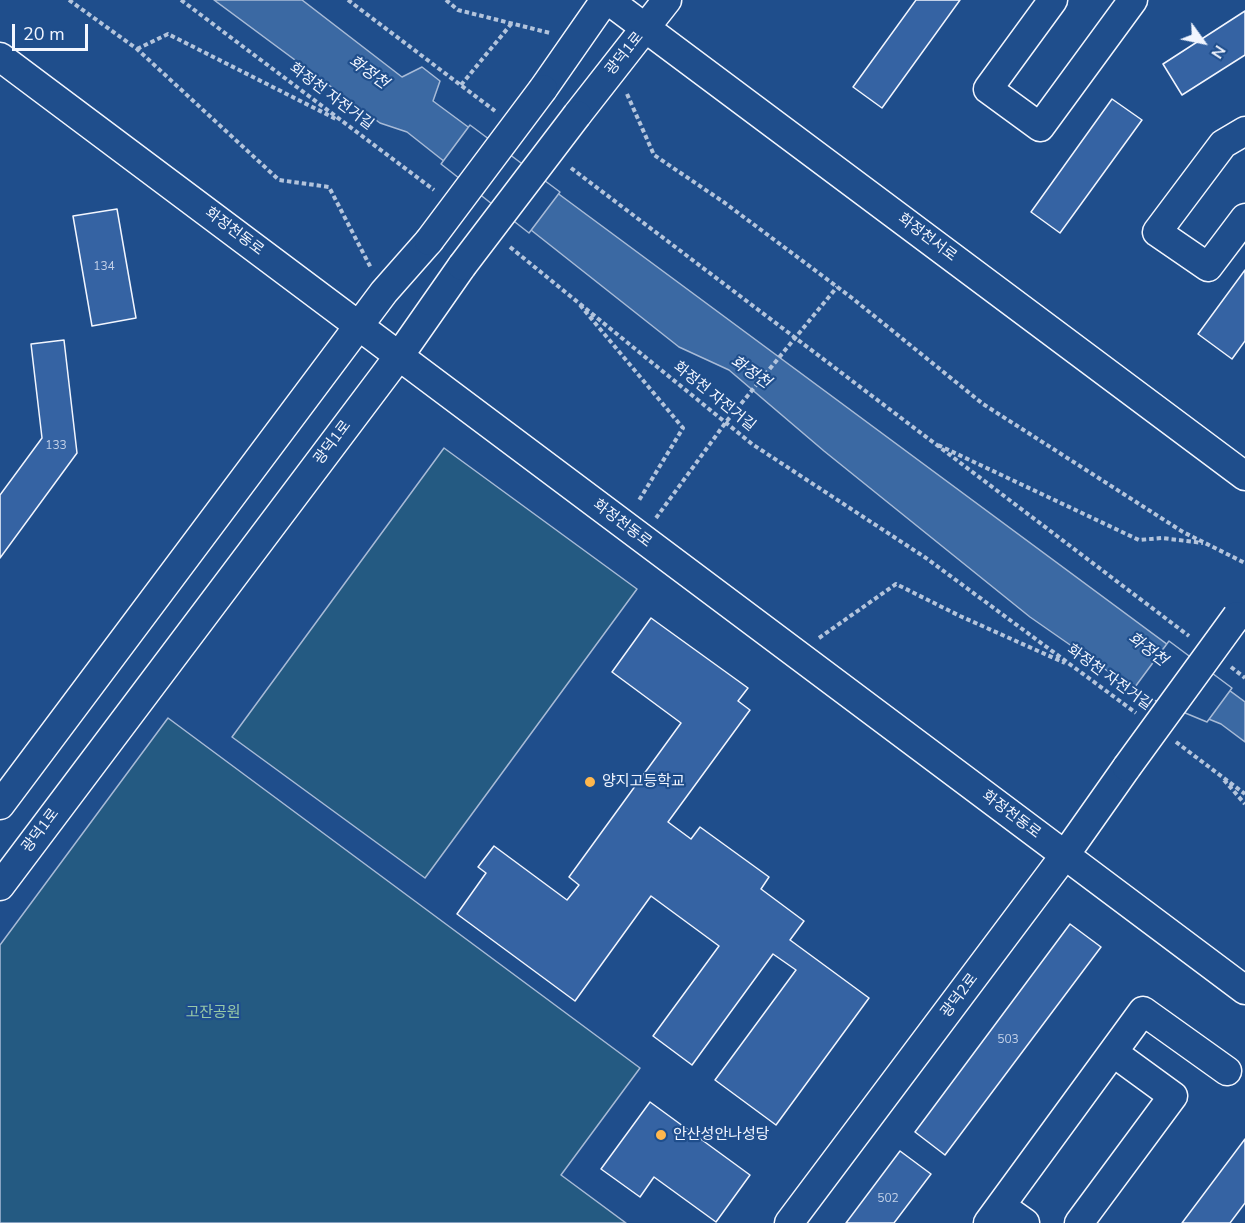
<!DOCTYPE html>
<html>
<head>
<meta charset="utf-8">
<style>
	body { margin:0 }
	#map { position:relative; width:1245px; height:1223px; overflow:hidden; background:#1f4e8c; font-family:"Nunito Sans",sans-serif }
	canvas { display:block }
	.north { position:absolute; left:1173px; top:12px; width:60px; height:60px; -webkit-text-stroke:4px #1f4e8c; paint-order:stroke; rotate:123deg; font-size:16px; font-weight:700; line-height:24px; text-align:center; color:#f2f6ff }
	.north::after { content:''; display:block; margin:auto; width:21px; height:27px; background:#f2f6ff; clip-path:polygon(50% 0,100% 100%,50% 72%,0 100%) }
	.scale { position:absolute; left:12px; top:24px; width:76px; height:27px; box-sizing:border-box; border:3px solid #f2f6ff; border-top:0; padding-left:8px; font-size:18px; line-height:21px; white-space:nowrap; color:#f2f6ff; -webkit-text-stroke:4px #1f4e8c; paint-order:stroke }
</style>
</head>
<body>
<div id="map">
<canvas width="1245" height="1223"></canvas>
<div class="north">N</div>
<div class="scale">20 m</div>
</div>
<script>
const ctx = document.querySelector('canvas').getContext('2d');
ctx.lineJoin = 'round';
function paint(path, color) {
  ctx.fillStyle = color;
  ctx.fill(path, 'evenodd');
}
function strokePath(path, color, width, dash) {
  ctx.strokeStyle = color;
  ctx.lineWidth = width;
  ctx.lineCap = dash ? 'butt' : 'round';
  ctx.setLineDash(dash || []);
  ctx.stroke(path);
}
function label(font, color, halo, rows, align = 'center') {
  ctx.font = font + ' "Nunito Sans","Noto Sans KR",sans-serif';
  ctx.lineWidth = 4.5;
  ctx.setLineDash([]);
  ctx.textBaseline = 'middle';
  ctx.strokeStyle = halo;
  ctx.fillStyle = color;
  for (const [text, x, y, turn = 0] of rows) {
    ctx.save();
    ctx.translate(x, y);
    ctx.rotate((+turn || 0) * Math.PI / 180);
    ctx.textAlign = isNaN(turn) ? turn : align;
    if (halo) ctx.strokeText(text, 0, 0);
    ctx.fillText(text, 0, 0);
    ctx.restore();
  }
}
const green = new Path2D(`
	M444,448l193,141 -212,289 -193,-141z
	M168,718l472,350 -79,107 65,48h-626v-278z`);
paint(green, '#245a82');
strokePath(green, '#a8bbd7', 1.5);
const water = new Path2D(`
	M214,0h88l100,77 20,-10 18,14 -7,20 812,601v40l-24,-18 -89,-36 -102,-71 -206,-166 -95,-81 -50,-23 -272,-215 -27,-9z`);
paint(water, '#3b69a3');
strokePath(water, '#a8bbd7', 1.5);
const pier = new Path2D(`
	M470,125l90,67 -31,41 -88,-69z
	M1169,641l63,47 -25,34 -75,-31z`);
paint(pier, '#1f4e8c');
strokePath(pier, '#a8bbd7', 1.5);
const building = new Path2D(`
	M916,0h44l-78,108 -29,-21z
	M1245,11v44l-63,40 -19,-31z
	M1112,99l30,21 -82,113 -29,-21z
	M117,209l19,109 -44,8 -19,-110z
	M1245,270v71l-13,18 -34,-25z
	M64,340l13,113 -77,105v-63l42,-57 -11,-94z
	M651,618l97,70 -10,13 12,9 -82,112 23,17 9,-12 69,50 -8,12 43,32 -14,19 79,58 -93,127 -61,-45 81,-110 -23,-16 -81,111 -39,-29 66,-90 -68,-50 -76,105 -118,-87 29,-41 -8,-6 16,-21 73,54 12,-15 -10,-8 112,-154 -69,-51z
	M1070,924l31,23 -156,208 -30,-23z
	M650,1102l100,73 -34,47 -62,-45 -14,20 -39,-28z
	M1245,1139v64l-15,20h-48z
	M900,1151l31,23 -37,49h-48z`);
paint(building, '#3563a3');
strokePath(building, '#f2f6ff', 1.5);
const minor = new Path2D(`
	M608,0l637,476
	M1053,0l-65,89 52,38 93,-127
	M0,57l1245,933
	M543,89l62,-89
	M577,115l90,-115
	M1245,131l-22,13 -66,88 51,35 37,-49
	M0,805l384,-513 45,-51
	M0,886l399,-530 63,-90
	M1001,1206l24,17
	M789,1223l276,-368 62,-88
	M988,1223l155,-212 84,60
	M1079,1223l94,-127 -59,-43`);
strokePath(minor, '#f2f6ff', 31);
strokePath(new Path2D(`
	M69,0l68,49 142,131 50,7 42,81
	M181,0l253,190
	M348,0l147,111
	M446,0l12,10 92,23
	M137,49l31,-15 170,86
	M461,85l51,-62
	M627,94l27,61 71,48 127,95 131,106 200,128 62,31
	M571,168l618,468
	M510,247l242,197 174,114 210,155
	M580,305l103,123 -45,74
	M938,445l201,95 23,-2 41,5
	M656,518l70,-96 111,-135
	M819,638l77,-54 64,32 105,47
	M1231,667l14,11
	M1176,742l69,52
	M1224,780l21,24`), '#b3c4dc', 4, [4.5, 3]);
strokePath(minor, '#1f4e8c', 28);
const minorBridge = new Path2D(`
	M429,241l114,-152
	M462,266l115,-151
	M1127,767l110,-151`);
strokePath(minorBridge, '#f2f6ff', 31, []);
strokePath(minorBridge, '#1f4e8c', 28);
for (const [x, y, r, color] of [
	[590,782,6,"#ffb74d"],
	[661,1135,6,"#ffb74d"]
]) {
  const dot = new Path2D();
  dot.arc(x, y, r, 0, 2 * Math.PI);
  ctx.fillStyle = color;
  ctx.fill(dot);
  strokePath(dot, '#1f4e8c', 2);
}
label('12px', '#c3d1e8', null, [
	["134",104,267],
	["133",56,446],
	["503",1008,1040],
	["502",888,1199]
]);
label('15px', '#f2f6ff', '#1f4e8c', [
	["광덕1로",625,54,-51],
	["화정천 자전거길",331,97,37],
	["화정천동로",234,232,37],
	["화정천서로",927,238,37],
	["화정천 자전거길",714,397,39],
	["광덕1로",333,443,-53],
	["화정천동로",622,524,37],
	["화정천 자전거길",1109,678,36],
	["화정천동로",1011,815,37],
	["광덕1로",41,831,-53],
	["광덕2로",960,996,-53]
]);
label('15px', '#f2f6ff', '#1f4e8c', [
	["양지고등학교",602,782],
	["안산성안나성당",673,1135]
], 'left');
label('15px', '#97c8a6', '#1f4e8c', [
	["고잔공원",213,1013]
]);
label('italic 16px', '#f2f6ff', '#1f4e8c', [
	["화정천",368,73,36],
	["화정천",750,373,34],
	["화정천",1147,650,37]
]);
</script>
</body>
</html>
